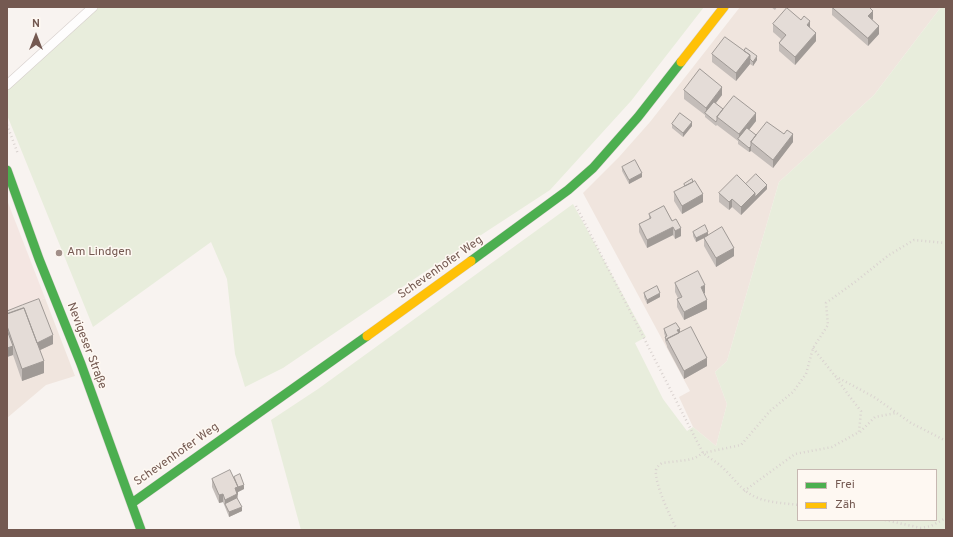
<!DOCTYPE html>
<html>
<head>
<meta charset="utf-8">
<style>
	body { margin:0 }
	#map { position:relative; width:953px; height:537px; overflow:hidden; background:#f8f3f0; font-family:Overpass,sans-serif }
	canvas { display:block }
	.frame { position:absolute; inset:0; border:8px solid #745951; pointer-events:none }
	.legend { position:absolute; left:797px; top:469px; width:140px; height:52px; box-sizing:border-box; background:#fef8f2; border:1px solid #c7b8b2; margin:0; padding:5px 7px; list-style:none; font-size:12px; color:#745951 }
	.legend li { display:flex; align-items:center; gap:8px; height:20px }
	.legend b { width:20px; border:1px solid #c7b8b2 }
	.north { position:absolute; left:16px; top:16px; width:40px; height:40px; -webkit-text-stroke:3px #fef8f2; paint-order:stroke; rotate:0deg; font-size:11px; font-weight:700; line-height:16px; text-align:center; color:#745951 }
	.north::after { content:''; display:block; margin:auto; width:14px; height:18px; background:#745951; clip-path:polygon(50% 0,100% 100%,50% 72%,0 100%) }
</style>
</head>
<body>
<div id="map">
<canvas width="953" height="537"></canvas>
<div class="frame"></div>
<ul class="legend">
<li><b style="height:5px;background:#4caf50"></b>Frei</li>
<li><b style="height:5px;background:#ffc107"></b>Zäh</li>
</ul>
<div class="north">N</div>
</div>
<script>
const ctx = document.querySelector('canvas').getContext('2d');
ctx.lineJoin = 'round';
function paint(path, color) {
  ctx.fillStyle = color;
  ctx.fill(path, 'evenodd');
}
function strokePath(path, color, width, dash) {
  ctx.strokeStyle = color;
  ctx.lineWidth = width;
  ctx.lineCap = dash ? 'butt' : 'round';
  ctx.setLineDash(dash || []);
  ctx.stroke(path);
}
function label(font, color, halo, rows, align = 'center') {
  ctx.font = font + ' Overpass,sans-serif';
  ctx.lineWidth = 3;
  ctx.setLineDash([]);
  ctx.textBaseline = 'middle';
  ctx.strokeStyle = halo;
  ctx.fillStyle = color;
  for (const [text, x, y, turn = 0] of rows) {
    ctx.save();
    ctx.translate(x, y);
    ctx.rotate((+turn || 0) * Math.PI / 180);
    ctx.textAlign = isNaN(turn) ? turn : align;
    if (halo) ctx.strokeText(text, 0, 0);
    ctx.fillText(text, 0, 0);
    ctx.restore();
  }
}
paint(new Path2D(`
	M740,7h201l-67,88 -95,87 -52,179 -12,11 12,32 -11,42 -23,-19 -14,-30 11,-6 -107,-198 36,-36 31,-35z
	M45,298l30,78 -29,9 -39,33v-104z`), '#f0e5de');
paint(new Path2D(`
	M7,200l38,98 -38,16z`), '#f4e6e2');
paint(new Path2D(`
	M99,7h605l-73,94 -81,89 -124,81 -143,97 -38,19 -10,-33 -8,-75 -16,-37 -118,85 -86,-212v-25z
	M941,7h5v523h-645l-30,-110 47,-31 255,-185 73,133 -11,6 28,56 24,32 6,-4 23,19 11,-42 -12,-32 12,-11 52,-179 95,-87zM798,470h138v50h-138z`), '#e8eddc');
const lane = new Path2D(`
	M7,85l86,-78`);
const fast = new Path2D(`
	M7,170l32,89 42,105 60,166
	M471,261l97,-71 25,-22 45,-51 43,-55
	M132,503l235,-167`);
const slow = new Path2D(`
	M681,62l43,-55
	M367,336l104,-75`);
strokePath(lane, '#d6cfcc', 10);
strokePath(fast, '#d7cfcc', 10);
strokePath(slow, '#d7cfcc', 10);
strokePath(new Path2D(`
	M7,125l11,29
	M576,206l127,247c6,5 14,9 20,15 12,11 19,24 35,30 12,5 27,5 40,7
	M813,348l22,28 39,21 37,26 35,18
	M860,432l15,-15 21,-4
	M744,491l51,-37 37,-7 27,-15 2,-21 -11,-14 -15,-21
	M885,520l36,8 10,-2 15,-8
	M677,530c-6,-12 -23,-47 -21,-60 1,-3 3,-5 6,-7l25,-3 8,-2 8,-5 38,-8 29,-34 23,-19 13,-18 7,-26 15,-23 -2,-22 29,-21 34,-27 25,-15 32,3`), '#dad3d0', 2.5, [1, 3]);
strokePath(lane, '#fefdfd', 9);
strokePath(fast, '#4caf50', 9);
strokePath(slow, '#ffc107', 9);
paint(new Path2D(`
	M771,7h6l-2,3z
	M832,7l41,12 -1,1 7,14 -11,12 -36,-31z
	M801,20l9,8 6,13 -21,24 -16,-14v-8l2,-4 -8,-7v-8z
	M744,51l13,9 -4,6 -3,-2 -14,17 -24,-19v-8z
	M684,90l38,5 -6,8 7,6 33,12 -7,9 7,5 37,7 -20,26 -22,-17 -2,1 -11,-8v-3l-21,-16 -1,1 -11,-9v-2l-21,-16z
	M672,124l20,2 -9,11 -11,-9z
	M622,167l20,10 -13,7 -7,-13z
	M684,184l19,18 -21,12 -8,-13v-9l10,-5z
	M746,184l21,5 -26,26 -9,-8 -3,3 -10,-8v-9z
	M664,206l17,30 -6,3 -2,-4 -26,13 -8,-16v-8l10,-5v-5z
	M693,232l15,3 26,21 -18,11 -12,-21v-8l-8,4 -3,-6z
	M675,283l30,10 -1,1 3,15 -23,11 -7,-13v-8l1,-1 -3,-6z
	M644,293l16,4 -13,7 -3,-7z
	M7,311l46,33 -13,6 4,23 -22,8 -9,-26 -6,2z
	M664,329l16,4 27,33 -23,13 -17,-32v-1l-2,-5v-5l-1,-3z
	M234,477l10,12 -6,3v3h-1v3l5,13 -13,6 -6,-15 -4,1 -7,-16v-8z`), '#c4bdb9');
paint(new Path2D(`
	M873,11v8l-5,5v-8z
	M810,21v9l-3,-5z
	M879,26v8l-11,12v-8z
	M816,33v8l-21,24v-8z
	M750,55v9l-14,17v-8z
	M757,56v4l-4,6v-4z
	M722,87v8l-15,19 -1,-1v-5z
	M756,113v8l-16,20h-1v-7z
	M692,122v4l-9,11v-4z
	M793,134v8l-20,26v-8z
	M751,146v5l-2,1v-4z
	M642,173v4l-13,7v-4z
	M767,185v4l-12,12v-4z
	M755,193v8l-14,14v-8z
	M703,194v8l-21,12v-8z
	M732,199v8l-3,3v-8z
	M673,227v8l-26,13v-8z
	M681,228v8l-6,3v-8z
	M708,232v4l-12,6v-4z
	M734,248v8l-18,11v-9z
	M705,285v8l-4,2v-8z
	M660,293v4l-13,7v-4z
	M707,300v9l-23,11v-8z
	M680,329v4l-3,1v-4z
	M53,335v9l-17,8v-9z
	M13,346v9l-6,2v-9z
	M707,358v8l-23,13v-8z
	M44,361v12l-22,8v-12z
	M244,485v4l-6,3 -1,11 -12,1v4v-8l10,-12z
	M223,494v8l-4,1v-8z
	M242,507v4l-13,6v-5z`), '#a09a96');
const building = new Path2D(`
	M832,7h37l4,4 -5,5 11,10 -11,12z
	M787,8l14,12 3,-4 6,5 -3,4 9,8 -21,24 -16,-14 7,-8 -13,-11z
	M725,37l25,18 -14,18 -24,-19z
	M746,48l11,8 -4,6 -3,-3v-4l-6,-4z
	M700,69l22,18 -16,21 -22,-18z
	M734,96l22,17 -17,21 -22,-17z
	M714,102l9,7 -6,8v3l-1,2 -11,-9z
	M680,113l12,9 -9,11 -11,-9z
	M767,122l17,12 3,-4 6,4 -20,26 -22,-18z
	M747,128l9,7 -5,7v4l-2,2 -11,-9z
	M635,160l7,13 -13,7 -7,-13z
	M756,174l11,11 -12,12v-4l-9,-9z
	M737,175l18,18 -14,14 -9,-8 -3,3 -10,-9z
	M692,179l1,3 -8,4 -1,-2z
	M695,181l8,13 -21,12 -8,-14z
	M664,206l8,15 4,-2 5,9 -6,3 -2,-4 -26,13 -8,-16 12,-6 -2,-4z
	M705,225l3,7 -12,6 -3,-6z
	M722,227l12,21 -18,10 -12,-20z
	M698,271l7,14 -4,2 6,13 -23,12 -7,-13 5,-2 -7,-14z
	M657,286l3,7 -13,7 -3,-7z
	M39,299l14,36 -16,8 -13,-35 -17,6v-3l15,-6z
	M24,308l20,53 -22,8 -15,-43v-12z
	M676,323l4,6 -3,1 2,3 -12,6v2l-2,-4 2,-1 -3,-7z
	M691,327l16,31 -23,13 -17,-32z
	M7,330l6,16 -6,2z
	M230,470l8,17 -3,1 2,6 -12,6 -2,-6 -4,1 -7,-16z
	M240,474l4,11 -6,2 -4,-10z
	M237,498l5,9 -13,5 -4,-8z`);
paint(building, '#e4dcd7');
strokePath(building, '#a09a96', 1);
for (const [x, y, r, color] of [
	[59,253,4,"#a28f89"]
]) {
  const dot = new Path2D();
  dot.arc(x, y, r, 0, 2 * Math.PI);
  ctx.fillStyle = color;
  ctx.fill(dot);
  strokePath(dot, '#fef8f2', 1.5);
}
label('12px', '#745951', '#fef8f2', [
	["Am Lindgen",67,253]
], 'left');
label('12px', '#745951', '#fef8f2', [
	["Schevenhofer Weg",441,268,-35],
	["Nevigeser Straße",86,346,69],
	["Schevenhofer Weg",177,455,-35]
]);
</script>
</body>
</html>
